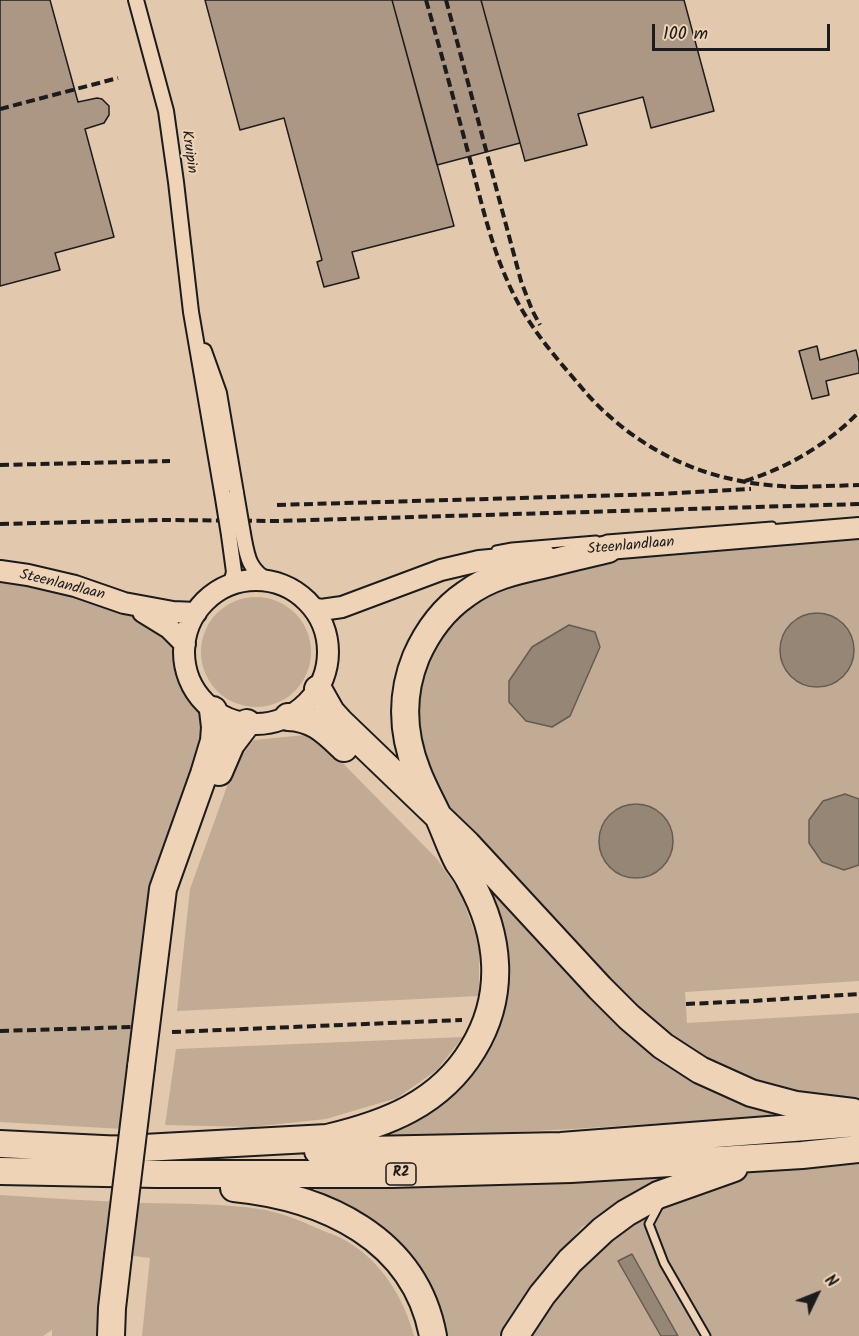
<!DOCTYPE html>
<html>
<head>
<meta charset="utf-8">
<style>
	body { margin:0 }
	#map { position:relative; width:859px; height:1336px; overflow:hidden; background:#e2c8ad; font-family:Kalam,sans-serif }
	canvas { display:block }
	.north { position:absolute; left:787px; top:1264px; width:60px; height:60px; -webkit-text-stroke:4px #efd3b6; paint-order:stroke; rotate:47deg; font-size:16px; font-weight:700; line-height:24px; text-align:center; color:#1c1c1c }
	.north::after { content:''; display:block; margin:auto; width:21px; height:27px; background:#1c1c1c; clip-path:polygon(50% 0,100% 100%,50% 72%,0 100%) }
	.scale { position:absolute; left:652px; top:24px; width:178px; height:27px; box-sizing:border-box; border:3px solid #1c1c1c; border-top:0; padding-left:8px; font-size:18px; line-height:21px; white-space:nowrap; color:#1c1c1c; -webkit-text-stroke:4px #efd3b6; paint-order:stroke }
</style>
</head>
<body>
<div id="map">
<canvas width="859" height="1336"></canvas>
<div class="north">N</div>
<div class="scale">100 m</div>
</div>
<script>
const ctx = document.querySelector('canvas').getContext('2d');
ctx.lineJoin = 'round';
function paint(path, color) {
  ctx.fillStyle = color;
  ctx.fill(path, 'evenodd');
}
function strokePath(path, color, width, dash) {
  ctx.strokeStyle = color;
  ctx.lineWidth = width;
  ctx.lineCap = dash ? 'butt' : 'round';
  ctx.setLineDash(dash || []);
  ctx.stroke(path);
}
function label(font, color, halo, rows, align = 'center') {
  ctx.font = font + ' Kalam,sans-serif';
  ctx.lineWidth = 4.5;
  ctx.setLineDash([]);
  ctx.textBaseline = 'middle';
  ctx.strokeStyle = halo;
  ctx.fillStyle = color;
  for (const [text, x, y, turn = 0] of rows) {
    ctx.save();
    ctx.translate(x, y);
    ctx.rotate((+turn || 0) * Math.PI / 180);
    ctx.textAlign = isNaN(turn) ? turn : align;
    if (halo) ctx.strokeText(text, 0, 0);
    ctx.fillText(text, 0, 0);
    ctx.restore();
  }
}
paint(new Path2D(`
	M859,539v260l-14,-5 -36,26v23l13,19 22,8 15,-5v116l-174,11 2,31 172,-10v87c-20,-1 -40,-2 -60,-5 -44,-8 -96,-30 -131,-58 -11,-9 -21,-19 -31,-28l-188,-198 -21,-43 -8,-24 -4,-27 6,-46 10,-21 22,-31 18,-16 20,-11 23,-10 94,-22zM818,612l35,27v23l-14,19 -22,7 -23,-8 -13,-42 14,-19zM600,647l-30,69 -18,10zM637,803l22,8 13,19v23l-14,19 -22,7 -22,-8 -14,-19v-23l14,-19z
	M0,579l73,15 48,16 38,20 17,16v13l4,17 6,15 10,14 10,8 1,14 -79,339 -5,63 -123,-7z
	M201 652a55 55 0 1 1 110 0a55 55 0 1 1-110 0Z
	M305,735l21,11 111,113 24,35 18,51v51l-302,15 13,-122 49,-136 15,-13z
	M480,874l160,166 149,75 -217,14 -197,10 69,-39 57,-99z
	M463,1037l-26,33 -40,28 -71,21 -75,8 -86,-2 11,-76z
	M859,1158v178h-181l-47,-82 -12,8 42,74h-136l24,-36 81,-81 111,-45 62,-11z
	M667,1177l-85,50 -52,60 -31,49h-55v-8l-31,-71 -43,-37 -55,-31z
	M0,1195c47,3 94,6 141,8 39,1 79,0 118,6 21,3 40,11 60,20 9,4 20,7 29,13 34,20 56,57 66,94h-272l8,-78 -49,-6 6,3 -7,81h-48v-6l-9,6h-43z`), '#c1ab95');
const water = new Path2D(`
	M780 650a37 37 0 1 1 74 0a37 37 0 1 1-74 0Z
	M569,625l26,7 5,15 -30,69 -18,11 -26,-6 -17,-19v-21l23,-34z
	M845,794l14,5v66l-15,5 -22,-8 -13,-19v-23l14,-19z
	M599 841a37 37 0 1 1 74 0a37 37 0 1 1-74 0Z
	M632,1254l46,82h-17l-43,-75z`);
paint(water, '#968675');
strokePath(water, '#655c51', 1.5);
const building = new Path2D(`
	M0,0h50l28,102 19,-4 5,1 7,7v9l-5,8 -19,6 29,108 -59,16 5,17 -60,16z
	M205,0h187l62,226 -102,26 7,26 -35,9 -7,-25 5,-2 -38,-142 -44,12z
	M392,0h89l39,143 -83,22z
	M481,0h203l30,111 -63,17 -8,-31 -65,17 9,31 -62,16z
	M817,346l3,14 36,-10 3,12v11l-33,8 3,14 -17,4 -13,-48z`);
paint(building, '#ab9784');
strokePath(building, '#1c1c1c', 1.5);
const lane = new Path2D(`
	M607,539l165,-13
	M496,550l16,-3 84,-7
	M659,1205l-10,19 15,39 42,73`);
const street = new Path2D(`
	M136,0l30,111 10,71 15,130 31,180
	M204,351l15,42 17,100
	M243,534c4,21 5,36 26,47
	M229,535l5,37 -3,12`);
const secondary = new Path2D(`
	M596,550l263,-22
	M0,571l28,4 47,11 49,17 49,9 23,1
	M184 652a72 72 0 1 1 144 0a72 72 0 1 1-144 0Z
	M314,608l7,2 21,-3 99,-37 38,-9 66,-6
	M143,612l26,16 16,16`);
const highway = new Path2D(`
	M318,689l13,23 9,10 127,122 133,144 29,29 34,29 37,24 51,23 45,12 57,7
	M288,717c26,1 38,14 56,31
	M219,772l12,-28 16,-21
	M141,1067l22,-178 41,-115 10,-33 1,-14 -2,-17
	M0,1144l123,6
	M107,1150l220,-12c59,-14 113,-34 146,-89 33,-54 27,-114 -3,-168 -3,-7 -8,-13 -12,-19 -8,-15 -13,-31 -20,-46 -7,-15 -15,-29 -21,-45 -15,-38 -16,-77 -1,-114 11,-25 28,-48 50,-63 23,-17 48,-23 76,-29 22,-5 44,-11 66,-16
	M318,1151l243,-5 298,-23
	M0,1171l156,3h235l180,-5 231,-14 57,-6
	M234,1188c90,9 181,50 199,148
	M111,1336l1,-28 6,-52
	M515,1336l27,-41 28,-34 33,-31 23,-17 32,-18 76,-27`);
strokePath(lane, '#1c1c1c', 11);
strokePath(street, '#1c1c1c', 18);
strokePath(secondary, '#1c1c1c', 24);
strokePath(highway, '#1c1c1c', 30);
strokePath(lane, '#efd3b6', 7);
strokePath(street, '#efd3b6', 14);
strokePath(secondary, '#efd3b6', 20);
strokePath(highway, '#efd3b6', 26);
strokePath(new Path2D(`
	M426,0c16,56 31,111 46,167 10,38 19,77 35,113 15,36 38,65 63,94 12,14 23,28 37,40 57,52 124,73 200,73
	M446,0l75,281 11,29 8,15
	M0,109l118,-31
	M0,465l170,-4
	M745,481c42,-13 83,-37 114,-69
	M799,487l60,-2
	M277,505l382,-11 92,-5
	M0,524l162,-4 115,1 582,-17
	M686,1004l66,-3 107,-7
	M0,1031l132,-4
	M172,1032l290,-12`), '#1c1c1c', 4, [9, 4.5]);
const streetBridge = new Path2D(`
	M222,492l7,43
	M236,493l7,41`);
const highwayBridge = new Path2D(`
	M118,1256l23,-189`);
strokePath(streetBridge, '#1c1c1c', 18, []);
strokePath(highwayBridge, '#1c1c1c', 30, []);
strokePath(streetBridge, '#efd3b6', 14);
strokePath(highwayBridge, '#efd3b6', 26);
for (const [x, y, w] of [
	[401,1174,30]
]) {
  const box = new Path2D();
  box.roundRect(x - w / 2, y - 11, w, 22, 4.5);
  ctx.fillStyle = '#efd3b6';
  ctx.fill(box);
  strokePath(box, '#1c1c1c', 1.5);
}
label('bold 14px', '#1c1c1c', null, [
	["R2",401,1174]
]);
label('15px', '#1c1c1c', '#efd3b6', [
	["Kruipin",188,152,82],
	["Steenlandlaan",631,547,-5],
	["Steenlandlaan",62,586,14]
]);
</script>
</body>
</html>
